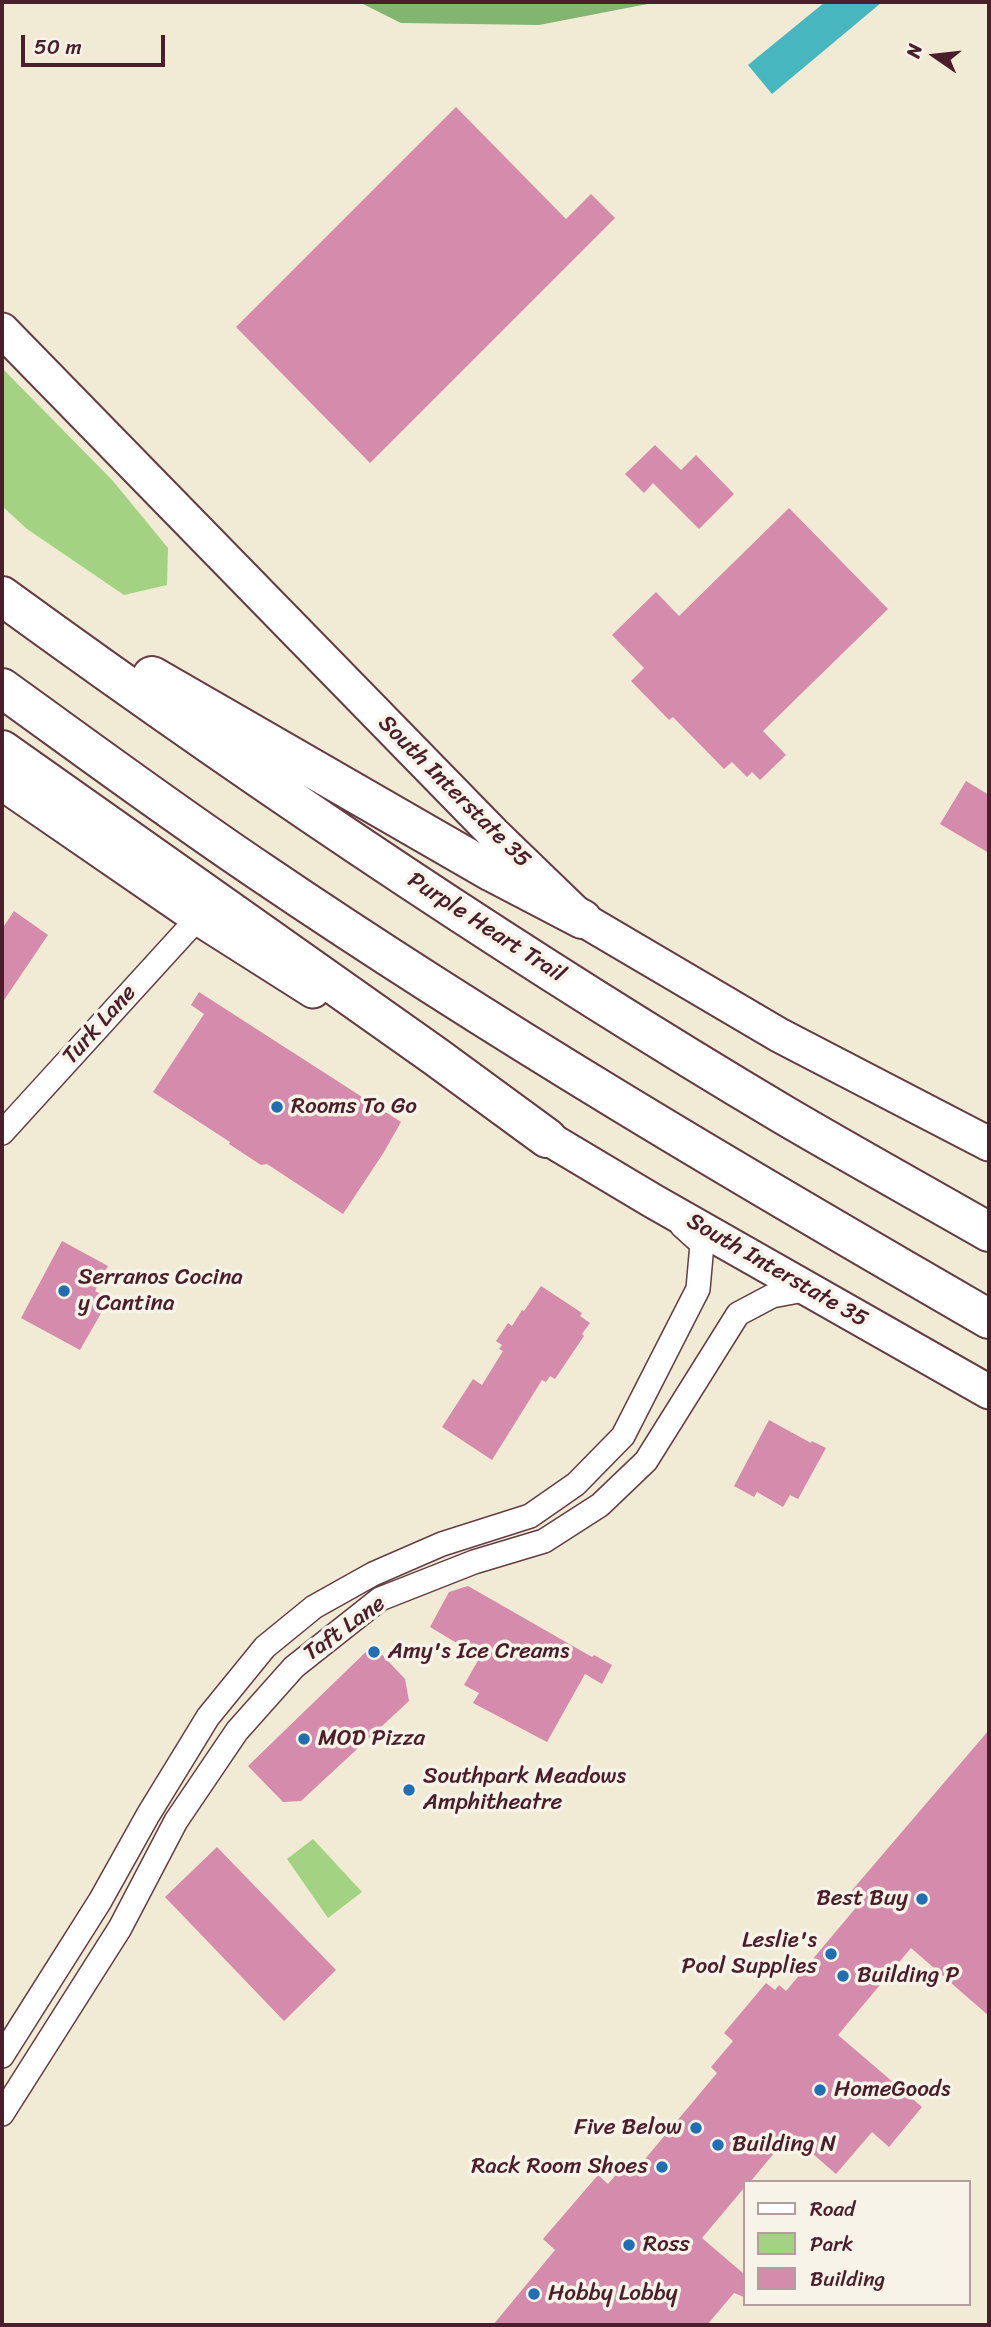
<!DOCTYPE html>
<html>
<head>
<meta charset="utf-8">
<style>
	body { margin:0 }
	#map { position:relative; width:991px; height:2327px; overflow:hidden; background:#f1ead4; font-family:Sriracha,sans-serif }
	canvas { display:block }
	.frame { position:absolute; inset:0; border:4px solid #4a1f2b; pointer-events:none }
	.legend { position:absolute; left:743px; top:2180px; width:228px; height:126px; box-sizing:border-box; background:#f7f3e8; border:2px solid #b29e9c; margin:0; padding:9px 12px; list-style:none; font-size:21px; color:#4a1f2b }
	.legend li { display:flex; align-items:center; gap:14px; height:35px }
	.legend b { width:35px; border:2px solid #b29e9c }
	.north { position:absolute; left:900px; top:21px; width:70px; height:70px; -webkit-text-stroke:5px #f7f3e8; paint-order:stroke; rotate:284deg; font-size:19px; font-weight:700; line-height:28px; text-align:center; color:#4a1f2b }
	.north::after { content:''; display:block; margin:auto; width:24px; height:32px; background:#4a1f2b; clip-path:polygon(50% 0,100% 100%,50% 72%,0 100%) }
	.scale { position:absolute; left:21px; top:35px; width:144px; height:32px; box-sizing:border-box; border:4px solid #4a1f2b; border-top:0; padding-left:9px; font-size:21px; line-height:24px; white-space:nowrap; color:#4a1f2b; -webkit-text-stroke:5px #f7f3e8; paint-order:stroke }
</style>
</head>
<body>
<div id="map">
<canvas width="991" height="2327"></canvas>
<div class="frame"></div>
<ul class="legend">
<li><b style="height:9px;background:#fff"></b>Road</li>
<li><b style="height:19px;background:#a3d382"></b>Park</li>
<li><b style="height:19px;background:#d48bac"></b>Building</li>
</ul>
<div class="north">N</div>
<div class="scale">50 m</div>
</div>
<script>
const ctx = document.querySelector('canvas').getContext('2d');
ctx.lineJoin = 'round';
function paint(path, color) {
  ctx.fillStyle = color;
  ctx.fill(path, 'evenodd');
}
function strokePath(path, color, width, dash) {
  ctx.strokeStyle = color;
  ctx.lineWidth = width;
  ctx.lineCap = dash ? 'butt' : 'round';
  ctx.setLineDash(dash || []);
  ctx.stroke(path);
}
function label(font, color, halo, rows, align = 'center') {
  ctx.font = font + ' Sriracha,sans-serif';
  ctx.lineWidth = 7;
  ctx.setLineDash([]);
  ctx.textBaseline = 'middle';
  ctx.strokeStyle = halo;
  ctx.fillStyle = color;
  for (const [text, x, y, turn = 0] of rows) {
    ctx.save();
    ctx.translate(x, y);
    ctx.rotate((+turn || 0) * Math.PI / 180);
    ctx.textAlign = isNaN(turn) ? turn : align;
    if (halo) ctx.strokeText(text, 0, 0);
    ctx.fillText(text, 0, 0);
    ctx.restore();
  }
}
paint(new Path2D(`
	M2,368l111,113 55,67 -1,37 -43,10 -97,-66 -25,-23z
	M313,1839l49,53 -34,26 -41,-59z`), '#a3d382');
paint(new Path2D(`
	M359,2h299l-119,23 -138,-2z`), '#82b570');
paint(new Path2D(`
	M825,2l56,1 -109,91 -24,-29z`), '#47b6bf');
paint(new Path2D(`
	M456,107l110,112 25,-25 24,24 -245,245 -134,-136z
	M655,445l26,25 15,-15 38,39 -35,35 -46,-46 -9,10 -19,-19z
	M789,508l99,101 -125,122 23,24 -26,25 -8,-8 -5,5 -15,-15 -8,7 -51,-52 -4,3 -38,-39 13,-13 -32,-33 44,-43 23,24z
	M966,781l23,14v58l-49,-29z
	M14,911l34,24 -46,68v-74z
	M199,992l202,130 -17,30 -41,62 -76,-50 -6,1 -32,-21 1,-2 -77,-50 51,-78 -13,-9z
	M62,1241l46,25 -13,25 12,6 -5,10 2,1 -24,42 -59,-32z
	M541,1286l41,27 -2,3 10,7 -8,11 2,2 -29,43 -5,-3 -4,6 -4,-2 -50,80 -50,-33 31,-48 9,6 21,-34 -4,-2 3,-4 -6,-4 12,-18 4,3 10,-16 2,1z
	M769,1420l42,23 1,-2 14,7 -28,51 -8,-4 -7,12 -26,-15 -3,5 -20,-11z
	M468,1586l124,71 2,-2 18,10 -10,19 -17,-10 -38,68 -74,-39 6,-10 -15,-8 16,-28 -50,-30 19,-35z
	M373,1645l32,34 4,22 -108,100 -18,1 -35,-36z
	M989,1730v286l-78,-68 -73,87 84,72 -33,40 -17,-15 -36,42 -46,-40 -40,48h-6v6l-42,50 42,36v23l-10,-4 -27,32h-214l62,-75 -12,-11 55,-64 10,9 13,-15 9,8 87,-104 -6,-6 22,-26 -9,-8 42,-50 9,7 4,-5 7,6 73,-87 -11,-9z
	M217,1847l119,123 -52,51 -119,-124z`), '#d48bac');
const minor = new Path2D(`
	M2,1133l196,-215
	M2,2056l98,-155 48,-86 60,-98 57,-70 49,-40 59,-33 69,-30 88,-28 46,-32 47,-48 75,-147 4,-45 -20,-18
	M2,2114l118,-186 56,-107 61,-90 57,-64 86,-68 94,-37 70,-21 56,-36 46,-44 92,-147 34,-18 37,-7`);
const secondary = new Path2D(`
	M2,330l491,503 89,86 197,116 210,109
	M2,783l196,135 115,73
	M524,1124l129,77 336,191`);
const motorway = new Path2D(`
	M2,596c253,184 513,359 782,519 68,40 137,78 205,117
	M152,676l340,196 90,47
	M2,688c86,62 171,125 259,184 236,160 482,305 728,447
	M2,750l433,306 112,82`);
strokePath(minor, '#633d44', 26);
strokePath(secondary, '#633d44', 37);
strokePath(motorway, '#633d44', 42);
strokePath(minor, '#fff', 23);
strokePath(secondary, '#fff', 33);
strokePath(motorway, '#fff', 38);
for (const [x, y, r, color] of [
	[277,1107,7,"#1f6fb2"],
	[64,1291,7,"#1f6fb2"],
	[374,1652,7,"#1f6fb2"],
	[304,1739,7,"#1f6fb2"],
	[409,1790,7,"#1f6fb2"],
	[922,1899,7,"#1f6fb2"],
	[831,1954,7,"#1f6fb2"],
	[843,1976,7,"#1f6fb2"],
	[820,2090,7,"#1f6fb2"],
	[696,2128,7,"#1f6fb2"],
	[718,2145,7,"#1f6fb2"],
	[662,2167,7,"#1f6fb2"],
	[629,2245,7,"#1f6fb2"],
	[534,2294,7,"#1f6fb2"]
]) {
  const dot = new Path2D();
  dot.arc(x, y, r, 0, 2 * Math.PI);
  ctx.fillStyle = color;
  ctx.fill(dot);
  strokePath(dot, '#f7f3e8', 2.5);
}
label('23px', '#4a1f2b', '#f7f3e8', [
	["South Interstate 35",454,792,45],
	["Purple Heart Trail",486,928,33],
	["Turk Lane",100,1025,-48],
	["South Interstate 35",777,1271,30],
	["Taft Lane",345,1629,-36]
]);
label('23px', '#4a1f2b', '#f7f3e8', [
	["Rooms To Go",291,1107],
	["Serranos Cocina",78,1278],
	["y Cantina",78,1304],
	["Amy's Ice Creams",388,1652],
	["MOD Pizza",318,1739],
	["Southpark Meadows",423,1777],
	["Amphitheatre",423,1803],
	["Best Buy",908,1899,"right"],
	["Leslie's",817,1941,"right"],
	["Pool Supplies",817,1967,"right"],
	["Building P",857,1976],
	["HomeGoods",834,2090],
	["Five Below",682,2128,"right"],
	["Building N",732,2145],
	["Rack Room Shoes",648,2167,"right"],
	["Ross",643,2245],
	["Hobby Lobby",548,2294]
], 'left');
</script>
</body>
</html>
